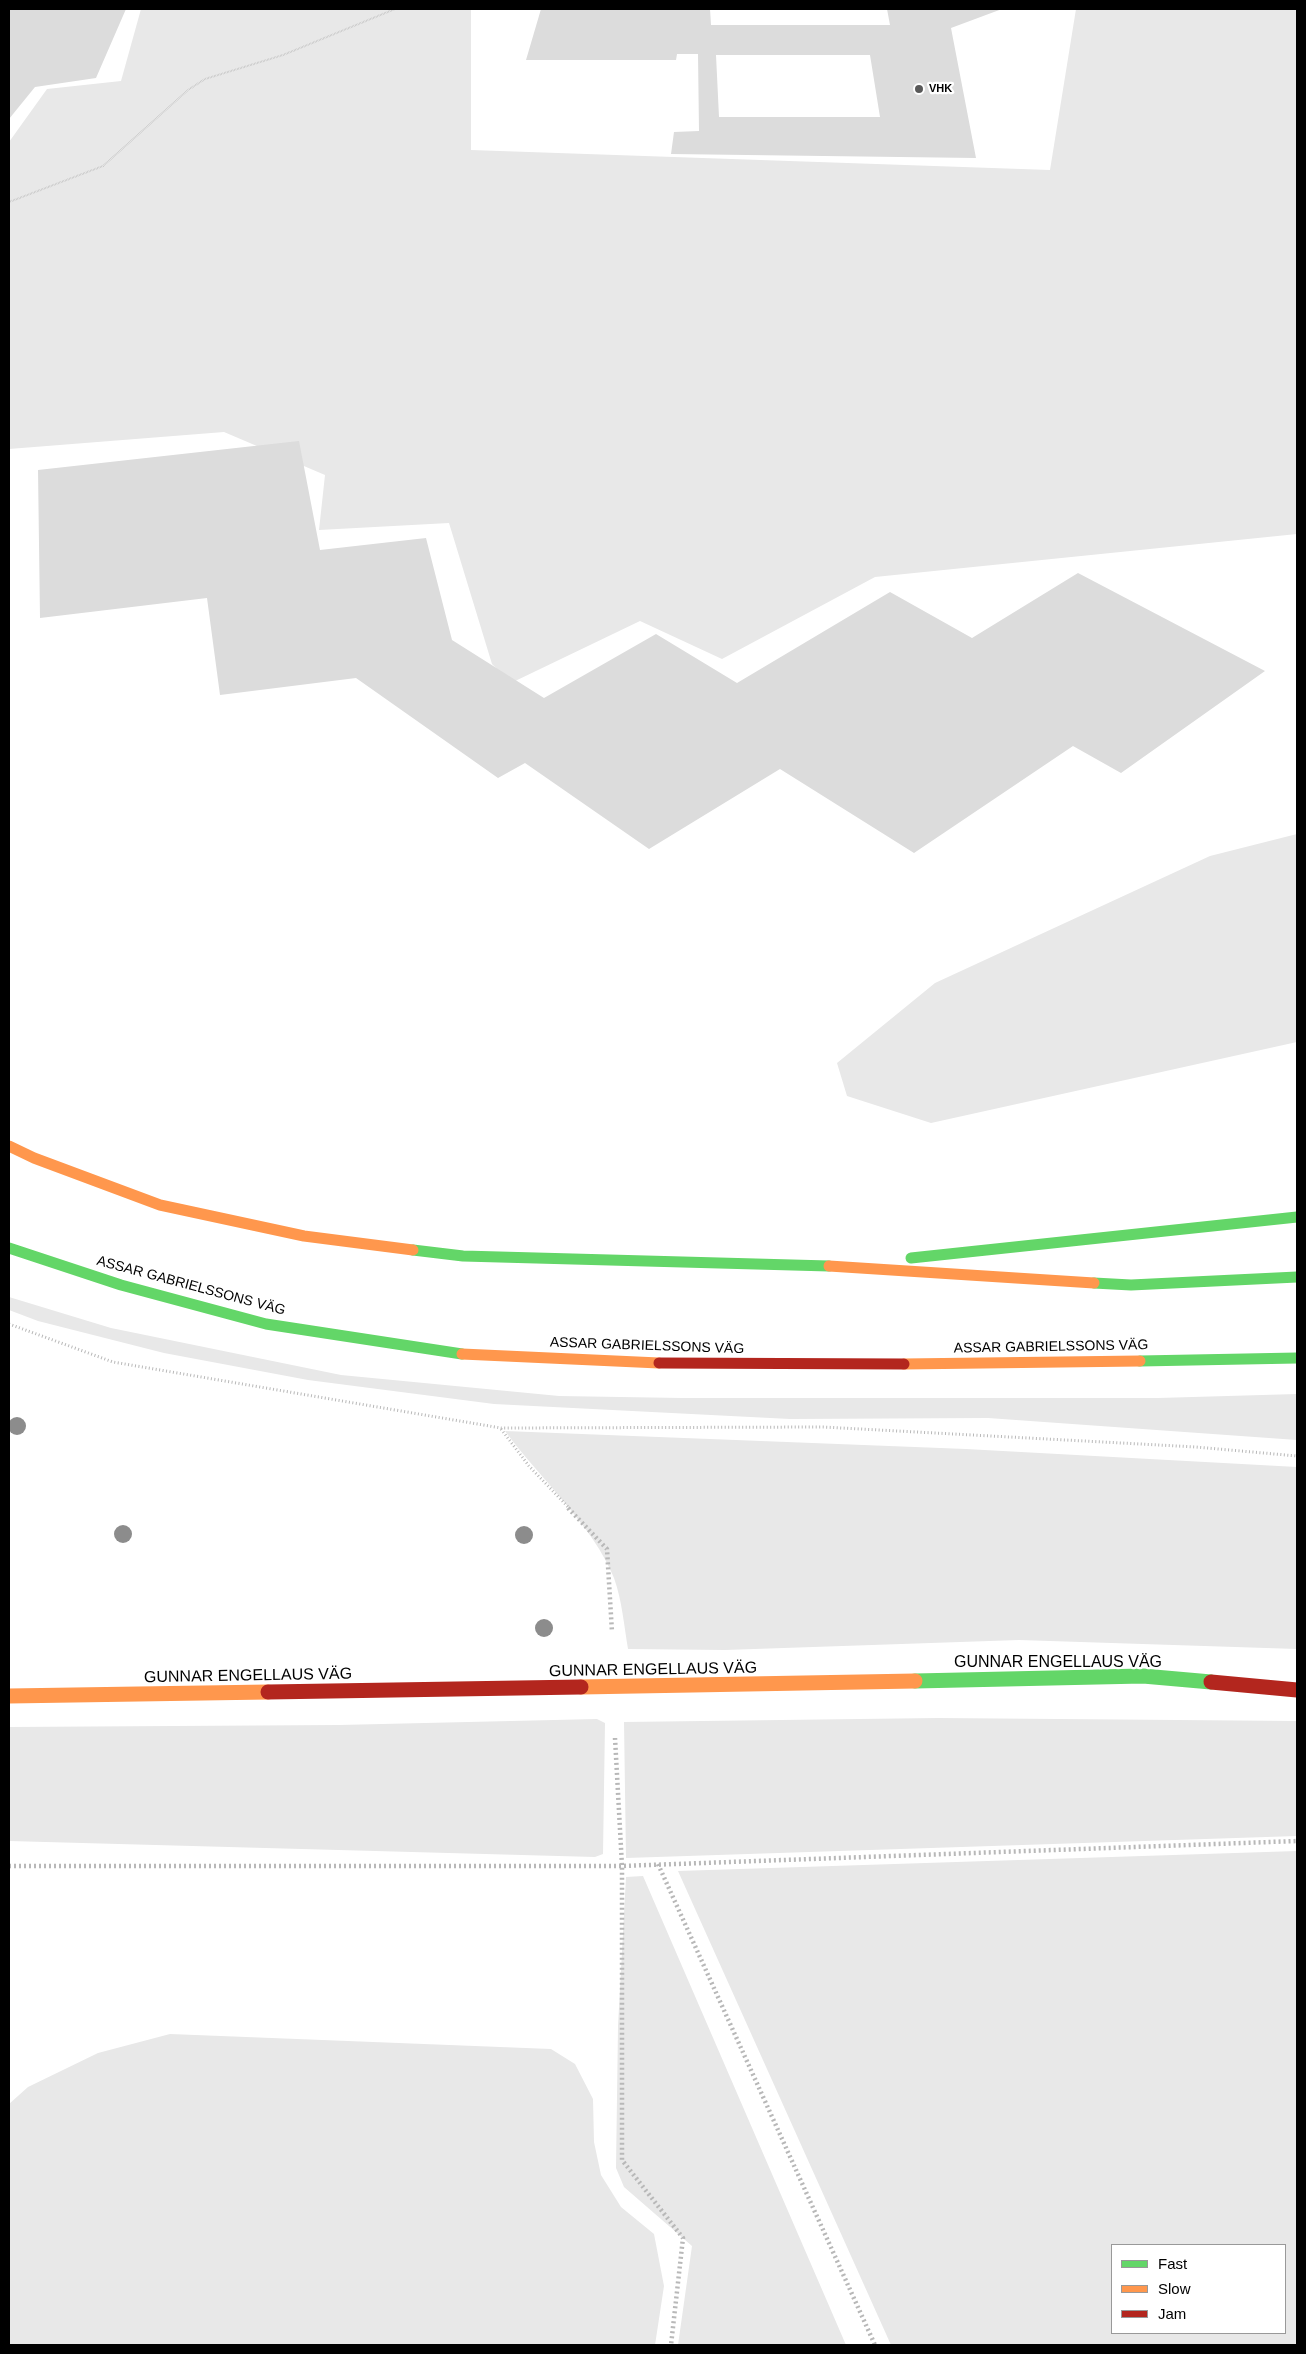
<!DOCTYPE html>
<html>
<head>
<meta charset="utf-8">
<style>
	body { margin:0 }
	#map { position:relative; width:1306px; height:2354px; overflow:hidden; background:#fff; font-family:Helvetica,sans-serif }
	canvas { display:block }
	.frame { position:absolute; inset:0; border:10px solid #000; pointer-events:none }
	.legend { position:absolute; left:1111px; top:2244px; width:175px; height:90px; box-sizing:border-box; background:#fff; border:1px solid #999; margin:0; padding:6px 9px; list-style:none; font-size:15px; color:#000 }
	.legend li { display:flex; align-items:center; gap:10px; height:25px }
	.legend b { width:25px; border:1px solid #999 }
</style>
</head>
<body>
<div id="map">
<canvas width="1306" height="2354"></canvas>
<div class="frame"></div>
<ul class="legend">
<li><b style="height:6px;background:#63d668"></b>Fast</li>
<li><b style="height:6px;background:#ff974d"></b>Slow</li>
<li><b style="height:6px;background:#b3261e"></b>Jam</li>
</ul>
</div>
<script>
const ctx = document.querySelector('canvas').getContext('2d');
ctx.lineJoin = 'round';
function paint(path, color) {
  ctx.fillStyle = color;
  ctx.fill(path, 'evenodd');
}
function strokePath(path, color, width, dash) {
  ctx.strokeStyle = color;
  ctx.lineWidth = width;
  ctx.lineCap = dash ? 'butt' : 'round';
  ctx.setLineDash(dash || []);
  ctx.stroke(path);
}
function label(font, color, halo, rows, align = 'center') {
  ctx.font = font + ' Helvetica,sans-serif';
  ctx.lineWidth = 4.5;
  ctx.setLineDash([]);
  ctx.textBaseline = 'middle';
  ctx.strokeStyle = halo;
  ctx.fillStyle = color;
  for (const [text, x, y, turn = 0] of rows) {
    ctx.save();
    ctx.translate(x, y);
    ctx.rotate((+turn || 0) * Math.PI / 180);
    ctx.textAlign = isNaN(turn) ? turn : align;
    if (halo) ctx.strokeText(text, 0, 0);
    ctx.fillText(text, 0, 0);
    ctx.restore();
  }
}
paint(new Path2D(`
	M141,9h330v141l579,20 26,-161h221v525l-422,43 -153,82 -82,-38 -129,62 -19,-19 -43,-141 -130,7 6,-55 -101,-43 -215,17v-307l38,-53 74,-8z
	M1297,834v208l-366,81 -84,-27 -10,-33 98,-80 275,-127z
	M9,1297l102,31 230,47 218,21 123,2h476l139,-4v46l-309,-22 -198,1 -296,-15 -186,-24 -144,-27 -126,-32 -29,-11z
	M505,1431l461,18 331,18v182l-278,-9 -294,10 -97,-1c-4,-23 -6,-49 -14,-71 -20,-51 -76,-102 -109,-147z
	M938,1718l359,3v115l-671,22 -2,-136z
	M597,1719l8,4 -2,131 -8,3 -586,-16v-114l330,-2z
	M1297,1851v494h-406l-213,-474zM1285,2245v88h-173v-88z
	M643,1876l203,469h-168l14,-99 -68,-59 -8,-19 2,-142 8,-149z
	M170,2034l381,15 24,15 18,35 1,43 7,33 20,32 33,27 10,52 -9,59h-646v-241l19,-17 70,-34z`), '#e8e8e8');
paint(new Path2D(`
	M9,9h117l-30,69 -61,9 -26,32z
	M541,9h169l1,16h179l-3,-16h115l-51,19 25,130 -305,-4 3,-22 25,-1 -1,-77h-21l-1,6h-150zM716,55h154l10,62h-161z
	M299,441l21,109 106,-12 26,102 92,58 112,-64 81,49 153,-91 82,46 106,-65 187,98 -144,102 -48,-27 -159,107 -134,-84 -131,80 -124,-86 -27,15 -142,-100 -136,17 -13,-97 -167,20 -2,-148z`), '#dcdcdc');
strokePath(new Path2D(`
	M9,202l94,-36 85,-76 17,-11 78,-24 112,-46`), '#b8b8b8', 2, [0.5, 1]);
strokePath(new Path2D(`
	M9,1324l104,38 388,66 322,-1 373,20 101,9
	M501,1429l28,37 41,43`), '#b8b8b8', 3, [1, 2.5]);
strokePath(new Path2D(`
	M568,1508l39,41 5,83
	M615,1738l7,128v294l61,78 -12,107
	M658,1864l217,481
	M9,1866h613l675,-25`), '#b8b8b8', 4.5, [2, 3]);
strokePath(new Path2D(`
	M9,1248l112,37 145,39 196,30
	M413,1250l50,6 366,10
	M911,1258l386,-41
	M1094,1283l37,2 166,-8
	M1140,1361l157,-3`), '#63d668', 11);
strokePath(new Path2D(`
	M915,1681l228,-5 68,6`), '#63d668', 15);
strokePath(new Path2D(`
	M9,1146l25,12 126,47 144,31 109,14
	M829,1266l265,17
	M462,1354l197,9
	M904,1364l236,-3`), '#ff974d', 11);
strokePath(new Path2D(`
	M581,1687l334,-6
	M9,1696l259,-4`), '#ff974d', 15);
strokePath(new Path2D(`
	M659,1363l245,1`), '#b3261e', 11);
strokePath(new Path2D(`
	M1211,1682l86,8
	M268,1692l313,-5`), '#b3261e', 15);
ctx.fillStyle = '#8c8c8c';
for (const [x, y] of [
	[17,1426],
	[123,1534],
	[524,1535],
	[544,1628]
]) {
  ctx.beginPath();
  ctx.arc(x, y, 9, 0, 2 * Math.PI);
  ctx.fill();
}
for (const [x, y, r, color] of [
	[919,89,5,"#595959"]
]) {
  const dot = new Path2D();
  dot.arc(x, y, r, 0, 2 * Math.PI);
  ctx.fillStyle = color;
  ctx.fill(dot);
  strokePath(dot, '#fff', 2);
}
label('bold 11px', '#000', '#fff', [
	["VHK",929,89]
], 'left');
label('14px', '#000', '#fff', [
	["ASSAR GABRIELSSONS VÄG",191,1286,15],
	["ASSAR GABRIELSSONS VÄG",647,1346,2],
	["ASSAR GABRIELSSONS VÄG",1051,1347,-1]
]);
label('16px', '#000', '#fff', [
	["GUNNAR ENGELLAUS VÄG",1058,1663],
	["GUNNAR ENGELLAUS VÄG",653,1670,-1],
	["GUNNAR ENGELLAUS VÄG",248,1676,-1]
]);
</script>
</body>
</html>
